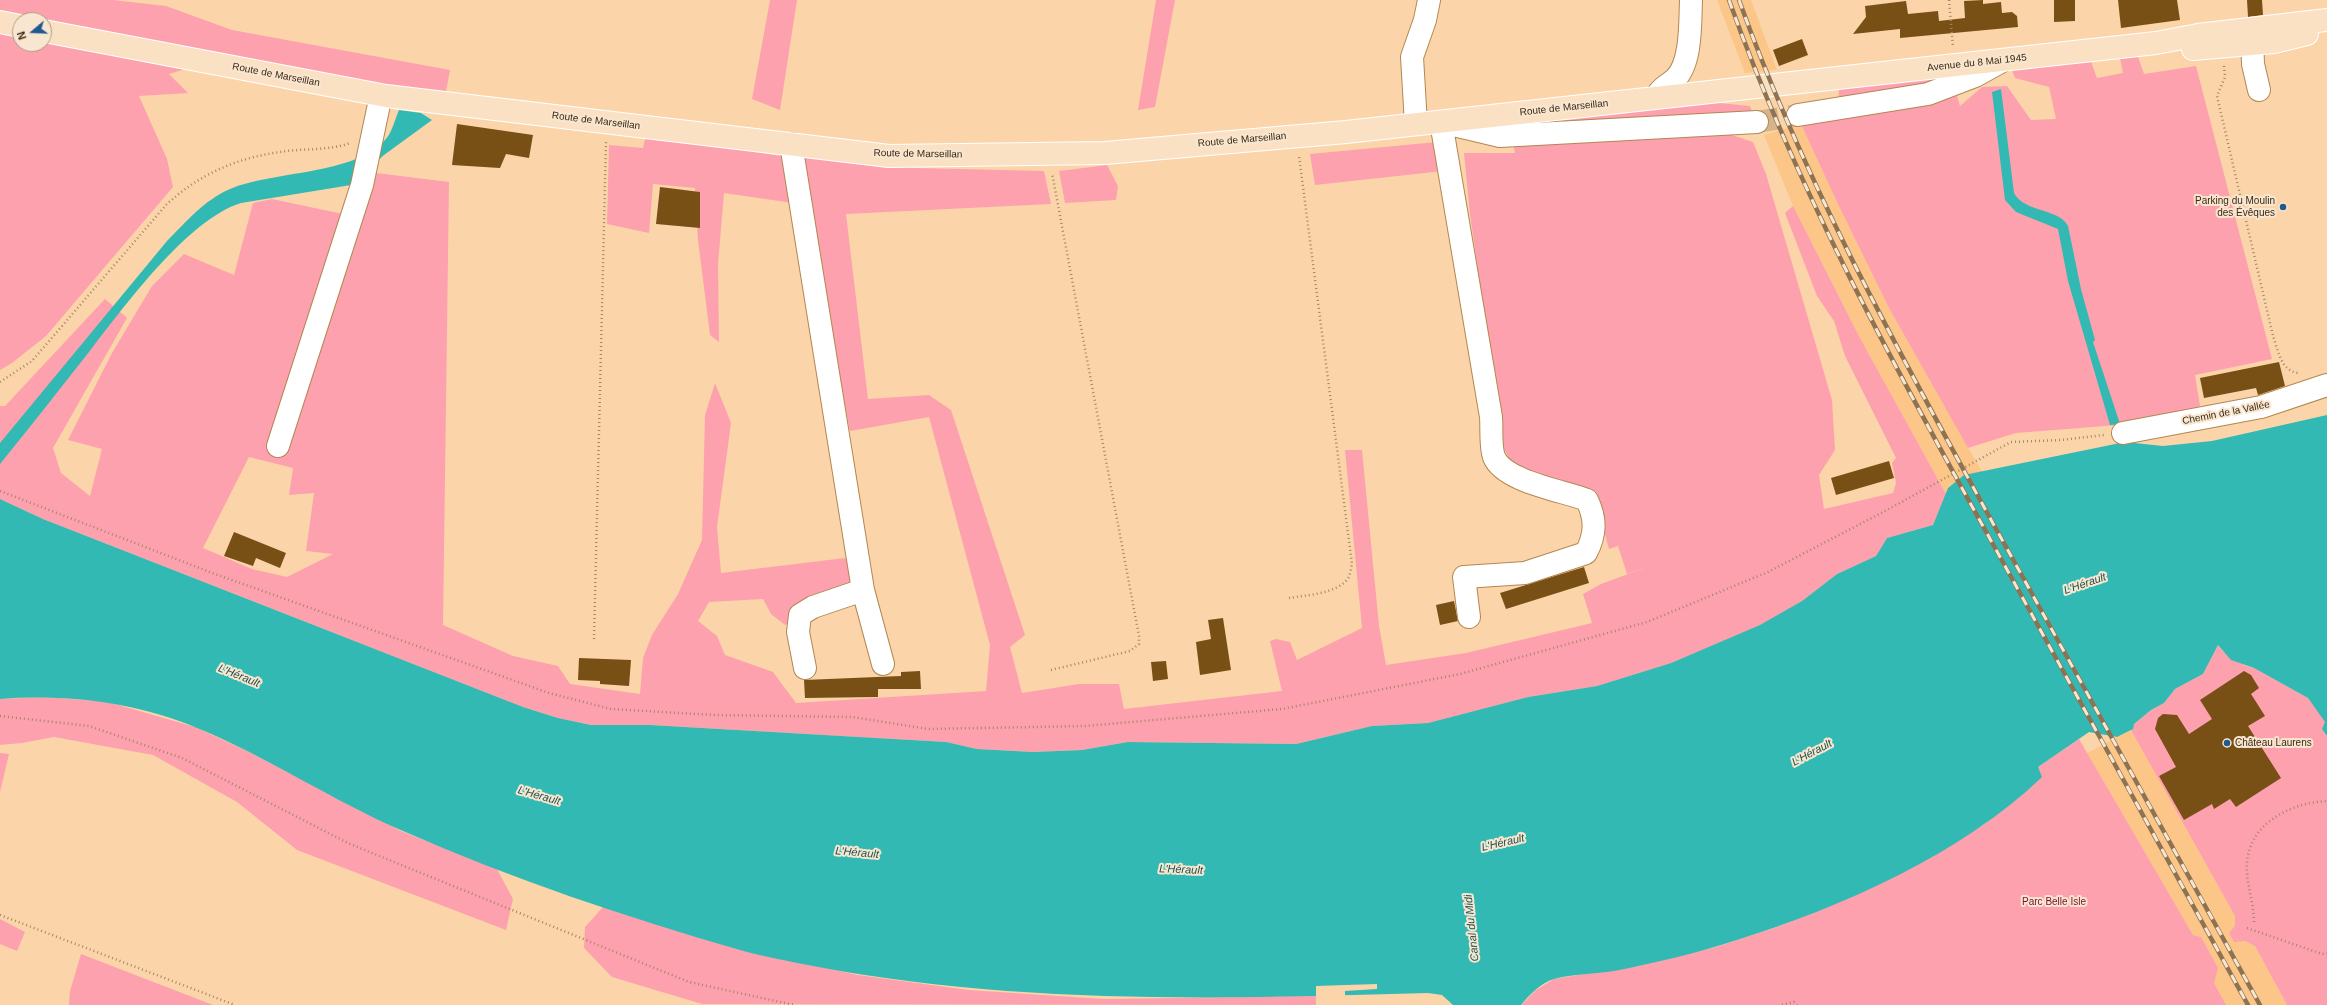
<!DOCTYPE html>
<html>
<head>
<meta charset="utf-8">
<style>
	body { margin:0 }
	#map { position:relative; width:2327px; height:1005px; overflow:hidden; background:#fbd5a9; font-family:Arial,sans-serif }
	canvas { display:block }
	.north { position:absolute; left:12px; top:12px; width:40px; height:40px; box-sizing:border-box; background:#f9e6d0; border:1px solid #ad9a84; border-radius:50%; rotate:251deg; font-size:11px; font-weight:700; line-height:16px; text-align:center; color:#3c2913 }
	.north::after { content:''; display:block; margin:auto; width:14px; height:18px; background:#1f5990; clip-path:polygon(50% 0,100% 100%,50% 72%,0 100%) }
</style>
</head>
<body>
<div id="map">
<canvas width="2327" height="1005"></canvas>
<div class="north">N</div>
</div>
<script>
const ctx = document.querySelector('canvas').getContext('2d');
ctx.lineJoin = 'round';
function paint(path, color) {
  ctx.fillStyle = color;
  ctx.fill(path, 'evenodd');
}
function strokePath(path, color, width, dash) {
  ctx.strokeStyle = color;
  ctx.lineWidth = width;
  ctx.lineCap = dash ? 'butt' : 'round';
  ctx.setLineDash(dash || []);
  ctx.stroke(path);
}
function label(font, color, halo, rows, align = 'center') {
  ctx.font = font + ' Arial,sans-serif';
  ctx.lineWidth = 4;
  ctx.setLineDash([]);
  ctx.textBaseline = 'middle';
  ctx.strokeStyle = halo;
  ctx.fillStyle = color;
  for (const [text, x, y, turn = 0] of rows) {
    ctx.save();
    ctx.translate(x, y);
    ctx.rotate((+turn || 0) * Math.PI / 180);
    ctx.textAlign = isNaN(turn) ? turn : align;
    if (halo) ctx.strokeText(text, 0, 0);
    ctx.fillText(text, 0, 0);
    ctx.restore();
  }
}
paint(new Path2D(`
	M1717,0h34l26,70 -32,3z
	M1801,124l34,74 54,110 93,164 -18,3 -16,13 -2,6 -86,-156 -67,-132 -29,-71z
	M2131,730l104,186v10l10,15 10,5 32,59h-61l-12,-22 -13,-46 -8,-2 -106,-182z`), '#fbc688');
paint(new Path2D(`
	M0,0h113l53,6 66,24 218,40 -5,27 -253,-30 -23,7 19,19 -49,3 28,63 6,28 -127,149 -34,27 -12,7zM20,20h24v24h-24z
	M770,0h27l-17,110 -28,-11z
	M1156,0h19l-20,107 -17,3z
	M2137,54l7,20 52,-8 76,293 -77,16 5,31 -69,18 -115,9 -48,15 -79,-140 -54,-110 -34,-74 37,-7 1,-32 111,-12 10,33 22,-19 25,-1 24,34 25,-1 -7,-32 -34,-9 -5,-13 79,-9 8,22 26,-5 -3,-15z
	M1698,101l52,5 3,8 -21,21 21,7 13,32 66,226 3,50 -16,25 5,34 69,-16 3,-10 -4,-20 4,-5 -51,-102 -11,-35 -17,-25 -32,-83 8,-7 67,132 86,156 -13,31 -46,13 -11,18 -39,18 -35,27 -41,24 -90,38 -74,23 -69,11 -100,26 -56,3 -76,18 -168,-2 -46,8 -49,2 -56,-3 -32,-7 -295,-17h-59l-33,-7 -35,-11 -480,-188 -43,-20v-93h5l100,-107 22,19 -74,130 8,25 29,23 12,-47 -34,-9 44,-87 40,-67 32,-32 50,21 19,-72 19,-4 85,18 19,-44 73,9 -6,443 70,31 45,10 12,18 70,10 3,-36 9,-23 26,-41 24,-54 3,-125 10,-32 16,40 -14,104 4,46 132,-16 4,40 -35,9 -37,19 -14,-11 -8,-15 -54,3 -11,19 19,15 8,19 48,17 23,31 190,-12 4,-46 -61,-228 -79,14 -53,-278 120,15 127,3 7,33 -205,10 22,185 61,-4 22,15 74,225 -15,12 12,46 57,-9h40l5,25 158,-18 -12,-50 6,-2 14,3 7,18 65,-32 -17,-178h17l17,176 7,39 80,-12 126,-30 -9,-29 18,-10 54,-20 -28,10 -9,-28 -9,3 -11,-39 -34,-26 -52,-20 -9,-17 -33,-233 -6,-61h51l-7,-32zM249,457l44,11 -4,27 25,-2 -8,58 27,3 -46,23 -35,-8 -49,-21z
	M646,135l142,22 5,46 -69,-10 -6,71 1,78 -9,-7 -12,-95 -3,-52 -42,-4 -4,49 -42,-9 2,-79 34,3z
	M1437,142l6,29 -128,14 -5,-31z
	M1107,165l11,21 -2,14 -51,3 -6,-32z
	M2218,645c7,10 24,21 36,23l54,30 18,24 -4,7 5,7v269h-40l-32,-59 -10,-5 -11,1 -5,-9 6,-7v-10l-104,-186 3,-6 17,-14 13,-7 11,-14 28,-15z
	M46,697l62,5 87,25 52,24 154,80 96,38 16,30 -7,31 -209,-80 -60,-48 -84,-47 -99,-18 -32,6 -22,2v-46z
	M2079,739l114,196 8,2 17,31 -4,15 12,22h-705l15,-15 18,-11 90,-15 72,-17 64,-21 60,-24 74,-36 71,-42 53,-57z
	M0,753l9,1 -9,38z
	M603,907l138,43 117,25 111,15 134,9 213,-3v9l-614,-1 -90,-27 -28,-29 1,-21z
	M0,919l25,13 -8,19 -17,-7z
	M81,954l132,51h-144l1,-14z`), '#fda1ae');
paint(new Path2D(`
	M2001,89l13,104c11,20 45,15 54,33l13,63 14,51 -2,2 27,82 -10,1 -42,-144 -10,-52 -42,-17 -11,-12 -13,-108z
	M399,110l22,3 11,7 -48,35 -33,30 -110,18c-53,16 -118,105 -152,149 -30,38 -59,75 -89,112v-21l167,-202c20,-20 36,-40 63,-52 42,-18 124,-14 155,-49 7,-7 10,-21 14,-30z
	M2327,415v321l-5,-7 3,-7 -17,-24 -54,-30 -23,-8 -13,-15 -15,29 -28,15 -11,14 -13,7 -17,14 -1,5 -16,8 -28,-5 -51,35 4,10c-80,77 -200,130 -305,163 -40,13 -82,23 -123,31 -19,3 -41,3 -60,8 -13,4 -25,16 -33,26h-68l-11,-10 -14,-2c-205,6 -412,12 -615,-27 -24,-5 -49,-9 -73,-16 -114,-33 -228,-71 -337,-119 -70,-30 -135,-74 -206,-103 -62,-26 -131,-34 -197,-29v-200l43,20 480,188 35,11 33,7h59l296,17 31,7 56,3 49,-2 46,-8 168,2 76,-18 56,-3 100,-26 69,-11 74,-23 89,-38 42,-24 35,-27 39,-18 11,-18 46,-13 15,-37 16,-13 161,-33 38,4 49,-5z`), '#33b9b3');
paint(new Path2D(`
	M1377,984v5l-32,2v5h-6v2h-23v-12z`), '#fbd5a9');
paint(new Path2D(`
	M1983,0v4l18,-2 1,11 10,-1 5,4 1,11 -118,11v-9l-47,5 13,-17 -1,-11 41,-5 2,13 30,-3 1,10 26,-3 -1,-17z
	M2054,0h21v21l-21,1z
	M2118,0h59l3,20 -59,8z
	M2247,0h15l1,15 -15,2z
	M1802,39l6,16 -29,11 -6,-16z
	M457,124l76,11 -4,23 -23,-4 -6,14 -48,-3z
	M660,187l40,5v36l-44,-4z
	M2279,362l6,24 -27,9 -2,-7 -52,10 -4,-20z
	M1889,461l5,17 -58,17 -5,-17z
	M234,532l52,21 -6,15 -24,-10 -3,8 -29,-10z
	M1584,567l5,16 -83,26 -6,-16z
	M1454,601l4,20 -18,4 -4,-20z
	M1223,618l8,52 -31,5 -4,-33 15,-3 -3,-19z
	M579,658l52,2 -2,26 -29,-2v-3l-22,-1z
	M1166,661l2,18 -15,2 -2,-19z
	M920,671l1,18h-43v8l-73,1 -1,-18 97,-4v-4z
	M2244,671l7,4 8,13 -8,6 14,22 -17,10 33,52 -45,29 -6,-8 -16,10 -2,-5 -28,16 -25,-44 17,-9 -21,-38 3,-11 5,-4 14,1 12,19 23,-15 -12,-19z`), '#784f15');
strokePath(new Path2D(`
	M1757,122l41,-7`), '#d5b38b', 22, [22, 11]);
const minor = new Path2D(`
	M2259,90l-6,-26 -1,-27 12,-2
	M1655,98c8,-13 11,-11 20,-19 17,-16 15,-58 16,-79
	M1798,115l130,-21 47,-18 29,-16
	M1416,124l-4,-67 13,-37 4,-20
	M791,144l72,446
	M2123,433l138,-26 66,-22
	M278,446l84,-261 19,-90
	M1469,617l-5,-40 61,-4 61,-20c10,-19 10,-34 1,-53 -22,-9 -83,-18 -93,-43 -4,-11 -2,-28 -3,-40l-50,-295 59,14 257,-14
	M805,668l-7,-36 2,-17 13,-8 50,-17 20,74`);
const major = new Path2D(`
	M0,22l20,4
	M44,31l342,65 503,60 216,-3 241,-21 810,-89 42,-8 129,-15
	M2193,49l81,-7 33,-8`);
strokePath(minor, '#b38751', 24);
strokePath(major, '#fff', 24);
strokePath(new Path2D(`
	M1949,0l4,47
	M2224,66l1,11 -8,19 56,240c5,14 8,36 26,37
	M0,382l32,-21 134,-156c32,-30 70,-47 114,-53 23,-4 49,-1 70,-9
	M0,491l215,83 334,119 62,16 103,6 139,2 75,12 157,-3 197,-17 178,-35 187,-52 121,-50 117,-61 126,-69 50,-2 43,-5
	M1289,598c18,-3 49,-4 60,-21 1,-3 2,-9 3,-13l-53,-408
	M594,639l12,-497
	M1051,670l79,-19 9,-7v-8l-87,-463
	M0,716l89,10 93,32 168,86 339,138 105,23
	M0,915l235,90
	M2254,922c0,-17 -6,-33 -7,-49 -4,-46 40,-70 80,-72
	M2247,928l75,26 5,-1
	M1782,1005l12,-3 3,3`), '#a48765', 2.5, [1, 3]);
strokePath(minor, '#fff', 22);
strokePath(major, '#fae1c4', 22);
const rail = new Path2D(`
	M1729,0c67,188 164,364 260,537 86,156 173,312 259,468
	M1739,0c66,184 162,356 256,527 88,159 177,319 265,478`);
strokePath(rail, '#8e7353', 4.5);
strokePath(rail, '#f9e6d0', 3, [9]);
for (const [x, y, r, color] of [
	[2283,207,4,"#1f5990"],
	[2227,743,4,"#1f5990"]
]) {
  const dot = new Path2D();
  dot.arc(x, y, r, 0, 2 * Math.PI);
  ctx.fillStyle = color;
  ctx.fill(dot);
  strokePath(dot, '#f9e6d0', 1.5);
}
label('10px', '#3c2913', '#f9e6d0', [
	["Avenue du 8 Mai 1945",1977,63,-6],
	["Route de Marseillan",276,75,11],
	["Route de Marseillan",1564,108,-6],
	["Route de Marseillan",596,121,7],
	["Route de Marseillan",1242,140,-5],
	["Route de Marseillan",918,154,1],
	["Chemin de la Vallée",2226,413,-11]
]);
label('10px', '#3c2913', '#f9e6d0', [
	["Parking du Moulin",2275,201],
	["des Évêques",2275,213],
	["Château Laurens",2235,743,"left"]
], 'right');
label('10px', '#7a0d2f', '#f9e6d0', [
	["Parc Belle Isle",2054,902]
]);
label('italic 11px', '#1b514f', '#f9e6d0', [
	["L'Hérault",2085,584,-19],
	["L'Hérault",239,676,22],
	["L'Hérault",1812,753,-28],
	["L'Hérault",539,796,16],
	["L'Hérault",1503,843,-13],
	["L'Hérault",857,853,5],
	["L'Hérault",1181,870,2],
	["Canal du Midi",1472,928,-96]
]);
</script>
</body>
</html>
